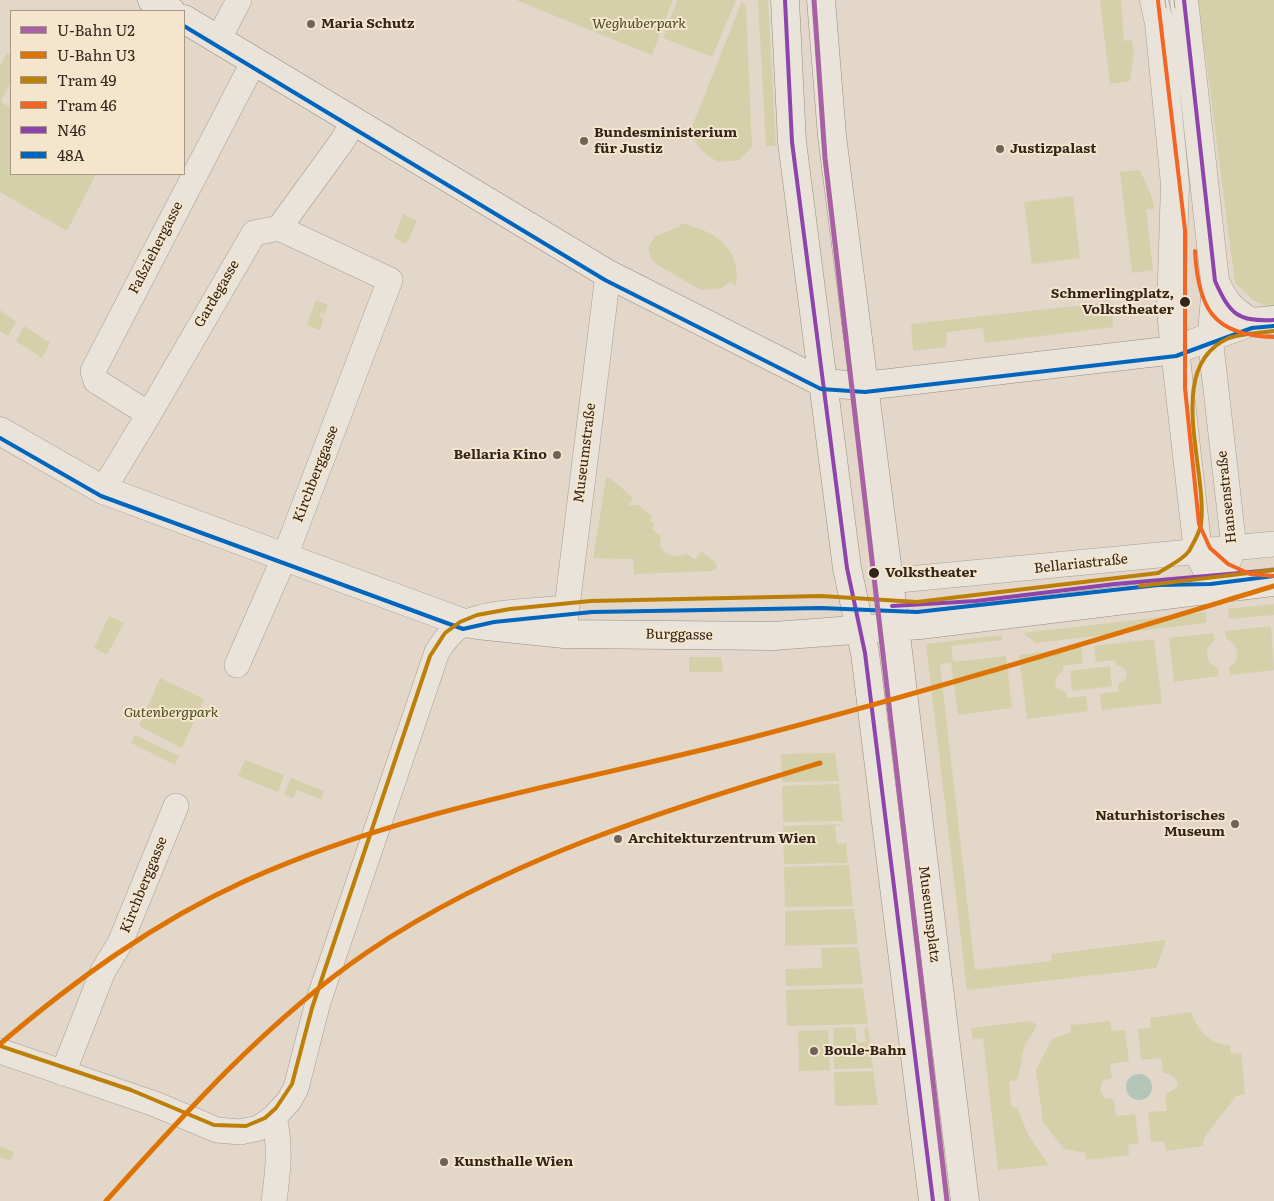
<!DOCTYPE html>
<html>
<head>
<meta charset="utf-8">
<style>
	body { margin:0 }
	#map { position:relative; width:1274px; height:1201px; overflow:hidden; background:#e2d7c8; font-family:Literata,serif }
	canvas { display:block }
	.legend { position:absolute; left:10px; top:10px; width:175px; height:165px; box-sizing:border-box; background:#f4e5cc; border:1px solid #a79885; margin:0; padding:6px 9px; list-style:none; font-size:15px; color:#33251b }
	.legend li { display:flex; align-items:center; gap:10px; height:25px }
	.legend b { width:25px; border:1px solid #a79885 }
</style>
</head>
<body>
<div id="map">
<canvas width="1274" height="1201"></canvas>
<ul class="legend">
<li><b style="height:6px;background:#a862a4"></b>U-Bahn U2</li>
<li><b style="height:6px;background:#dc7303"></b>U-Bahn U3</li>
<li><b style="height:6px;background:#bc7f08"></b>Tram 49</li>
<li><b style="height:6px;background:#f26522"></b>Tram 46</li>
<li><b style="height:6px;background:#8e44ad"></b>N46</li>
<li><b style="height:6px;background:#0065bd"></b>48A</li>
</ul>
</div>
<script>
const ctx = document.querySelector('canvas').getContext('2d');
ctx.lineJoin = 'round';
function paint(path, color) {
  ctx.fillStyle = color;
  ctx.fill(path, 'evenodd');
}
function strokePath(path, color, width, dash) {
  ctx.strokeStyle = color;
  ctx.lineWidth = width;
  ctx.lineCap = dash ? 'butt' : 'round';
  ctx.setLineDash(dash || []);
  ctx.stroke(path);
}
function label(font, color, halo, rows, align = 'center') {
  ctx.font = font + ' Literata,serif';
  ctx.lineWidth = 4;
  ctx.setLineDash([]);
  ctx.textBaseline = 'middle';
  ctx.strokeStyle = halo;
  ctx.fillStyle = color;
  for (const [text, x, y, turn = 0] of rows) {
    ctx.save();
    ctx.translate(x, y);
    ctx.rotate((+turn || 0) * Math.PI / 180);
    ctx.textAlign = isNaN(turn) ? turn : align;
    if (halo) ctx.strokeText(text, 0, 0);
    ctx.fillText(text, 0, 0);
    ctx.restore();
  }
}
paint(new Path2D(`
	M516,0h157l-21,55z
	M677,0h59l-24,57 -49,-19z
	M758,0h10l8,146h-10z
	M1100,0h21l3,41 8,-1 2,11 -4,30 -20,3z
	M1196,0h78v309l-21,-9 -18,-17 -29,-224z
	M742,1l4,6 6,140 -13,13 -20,2c-16,-8 -29,-20 -26,-38z
	M7,53l4,3v26l-10,20 10,6v66h85l-29,57 -67,-39v-126z
	M1140,170c5,13 13,25 14,39l-8,1 7,60 -21,3 -12,-101z
	M1073,196l7,62 -48,6 -8,-62z
	M403,214l14,7 -11,23 -12,-6z
	M680,223c34,7 62,25 56,63l-6,-4 -8,6 -21,2 -43,-25 -6,-5 -4,-12 7,-12 24,-9z
	M316,300l12,5 -3,9 -4,-2 -1,5 3,2 -3,11 -13,-5z
	M1111,302l2,25 -128,16 -2,-15 -36,4 -1,15 -33,4 -2,-27z
	M0,310l16,12 -8,14 -8,-5z
	M24,326l26,17 -8,15 -26,-17z
	M606,478h4l23,20 -5,7h10l15,12 -3,4 5,4 -3,4 9,7 -1,10c8,11 14,12 27,8l8,6 6,-9 15,12 1,5 -4,3 -79,3 -1,-15 -40,-1z
	M1274,604v11l-45,4 -1,-10z
	M1206,612v11l-170,20 -13,-10z
	M109,616l15,7 -17,32 -13,-7z
	M1271,626l3,44 -44,5 -1,-7c13,-9 10,-23 -3,-30l-1,-7z
	M1213,633l2,7c-12,9 -10,22 3,29l1,7 -45,6 -5,-44z
	M1002,635v5l-51,6 2,16 53,-6 6,52 -54,7 -7,-52 -11,1 35,306 76,-9 1,-7 114,-14 -10,28 -189,22 -41,-346z
	M1154,639l8,64 -60,7 -2,-16 19,-3 -1,-7 7,-4 2,-6 -3,-6 -8,-3 -1,-5 -19,2 -2,-16z
	M1081,647l2,16 -20,3v5l-6,5 -2,8 3,5 8,3 1,6 19,-2 2,15 -61,8 -8,-64z
	M689,657h32l2,15h-34z
	M1110,666l2,20 -40,5 -2,-20z
	M160,678l44,21 -22,49 -43,-22z
	M135,735l44,21 -4,9 -44,-22z
	M835,753l4,28 -57,1 -1,-28z
	M245,760l39,15 -6,17 -40,-16z
	M291,778l33,13 -3,8 -24,-9 -4,8 -9,-4z
	M839,784l4,37 -60,1 -1,-36z
	M844,824l-9,2 2,18 9,-1 2,20 -64,1 -1,-38z
	M849,865l4,41 -68,1 -1,-40z
	M854,909l4,35 -73,2v-35z
	M858,947l5,37 -77,2 -1,-17 37,-1 -1,-20z
	M863,988l5,36 -81,2 -1,-36z
	M1191,1012c7,19 18,32 39,33l1,9 10,-1 4,41 -9,2 -32,42 -1,8 -37,5 -2,-10 -13,1 -3,-30 19,-1 -2,-17 11,-6 2,-6 -8,-8 -7,-1 -2,-15 -20,2 -3,-31 13,-1 -1,-10z
	M1029,1021l7,3c0,8 -8,14 -11,21 -4,10 -3,21 -7,31 -1,4 -5,5 -9,5l2,25 7,3 10,26 21,30 -51,5 -15,-132 -10,1 -2,-11z
	M1110,1021l2,10 13,-1 4,31 -19,3 2,14 -10,3 -2,9 4,8 10,1 2,17 19,-2 4,29 -11,2 1,10 -42,5 -2,-7 -21,-4 -21,-27 -7,-52 16,-31 19,-7v-7z
	M855,1027l2,16 9,-1 -2,-14 4,-1 5,41 -39,1 -1,-41z
	M828,1030l2,40 -31,1 -1,-40z
	M873,1071l5,34 -43,1 -1,-34z
	M0,1146l14,6 -3,9 -11,-4z`), '#d4d0aa');
paint(new Path2D(`
	M1126 1087a13 13 0 1 1 26 0a13 13 0 1 1-26 0Z`), '#b4c6b9');
const minor = new Path2D(`
	M218,40l21,-40
	M1215,281l-5,56 24,211 -18,40
	M149,414l-53,-33 -3,-10 161,-310
	M103,490l46,-76 105,-181 25,-5 64,-88 10,-18
	M888,581l386,-37
	M565,623l43,-349
	M237,665l48,-109 105,-276 -111,-52
	M0,1051l155,53 62,26 23,2 19,-4 15,-11 15,-16 7,-13 22,-86 119,-350c6,-10 15,-22 26,-28 23,-13 76,-13 103,-16
	M63,1073l40,-102 17,-28 56,-137
	M274,1117c7,29 4,55 0,84`);
const tertiary = new Path2D(`
	M1154,0l5,23 16,161 -4,127 4,39 23,202 18,36
	M1184,0l31,281c9,21 16,29 36,41`);
const secondary = new Path2D(`
	M152,0l19,11
	M785,0l7,142 55,426 18,85 68,548
	M821,0l11,136 63,491 70,574
	M184,19l424,255 215,109 41,3 311,-36 76,-28 23,-2
	M0,431l103,59 361,133 13,2 87,9 210,2 146,-11 354,-43`);
strokePath(minor, '#a69d92', 26);
strokePath(tertiary, '#a69d92', 29);
strokePath(secondary, '#968c82', 29);
strokePath(minor, '#eae3d9', 25);
strokePath(tertiary, '#eae3d9', 28);
strokePath(secondary, '#eae3d9', 28);
strokePath(new Path2D(`
	M1165,0l1,8
	M1174,0l1,8`), '#a8a29a', 1);
strokePath(new Path2D(`
	M785,0l7,142 55,426 18,85 68,548
	M1184,0l31,281c15,33 22,41 59,39
	M892,606l84,-5 139,-17 159,-14`), '#8e44ad', 4);
strokePath(new Path2D(`
	M184,26l421,254 216,109 44,3 311,-36 76,-28 22,-2
	M0,438l101,58 362,133 31,-7 98,-10 229,-4 96,4 241,-27 53,-1 63,-8`), '#0065bd', 4);
strokePath(new Path2D(`
	M1140,586l134,-16
	M0,1046l131,44 83,35 32,1 19,-8 11,-10 16,-24 20,-76 118,-352 15,-23 15,-11 17,-7 33,-6 81,-8 230,-5 96,6 241,-29c9,-6 25,-13 31,-22 4,-7 11,-19 12,-27 7,-55 -38,-158 28,-186 14,-5 30,-5 45,-7`), '#bc7f08', 4);
strokePath(new Path2D(`
	M1158,1l27,229v158l14,136 11,24 18,16 22,10 24,2
	M1195,251c3,57 18,85 79,86`), '#f26522', 4);
strokePath(new Path2D(`
	M814,0l11,158 122,1043`), '#a862a4', 5);
strokePath(new Path2D(`
	M0,1044c75,-64 155,-122 245,-163 159,-72 334,-99 501,-142 178,-46 353,-100 528,-153
	M106,1201c80,-89 161,-180 260,-248 138,-94 297,-142 454,-190`), '#dc7303', 5);
for (const [x, y, r, color] of [
	[311,24,5,"#706358"],
	[584,141,5,"#706358"],
	[1000,149,5,"#706358"],
	[1185,302,6,"#33251b"],
	[557,455,5,"#706358"],
	[874,573,6,"#33251b"],
	[1235,824,5,"#706358"],
	[618,839,5,"#706358"],
	[814,1051,5,"#706358"],
	[444,1162,5,"#706358"]
]) {
  const dot = new Path2D();
  dot.arc(x, y, r, 0, 2 * Math.PI);
  ctx.fillStyle = color;
  ctx.fill(dot);
  strokePath(dot, '#f4e5cc', 2);
}
label('bold 14px', '#33251b', '#f4e5cc', [
	["Maria Schutz",321,24],
	["Bundesministerium",594,133],
	["für Justiz",594,149],
	["Justizpalast",1010,149],
	["Bellaria Kino",547,455,"right"],
	["Naturhistorisches",1225,816,"right"],
	["Museum",1225,832,"right"],
	["Architekturzentrum Wien",628,839],
	["Boule-Bahn",824,1051],
	["Kunsthalle Wien",454,1162]
], 'left');
label('italic 14px', '#484f22', '#f4e5cc', [
	["Weghuberpark",639,24],
	["Gutenbergpark",171,713]
]);
label('14px', '#33251b', '#f4e5cc', [
	["Faßziehergasse",156,248,-63],
	["Gardegasse",217,294,-60],
	["Museumstraße",585,453,-83],
	["Kirchberggasse",316,474,-69],
	["Hansenstraße",1227,497,-96],
	["Bellariastraße",1081,564,-6],
	["Burggasse",679,635,1],
	["Kirchberggasse",144,885,-68],
	["Museumsplatz",929,914,83]
]);
label('bold 14px', '#33251b', '#f4e5cc', [
	["Schmerlingplatz,",1174,294],
	["Volkstheater",1174,310],
	["Volkstheater",885,573,"left"]
], 'right');
</script>
</body>
</html>
